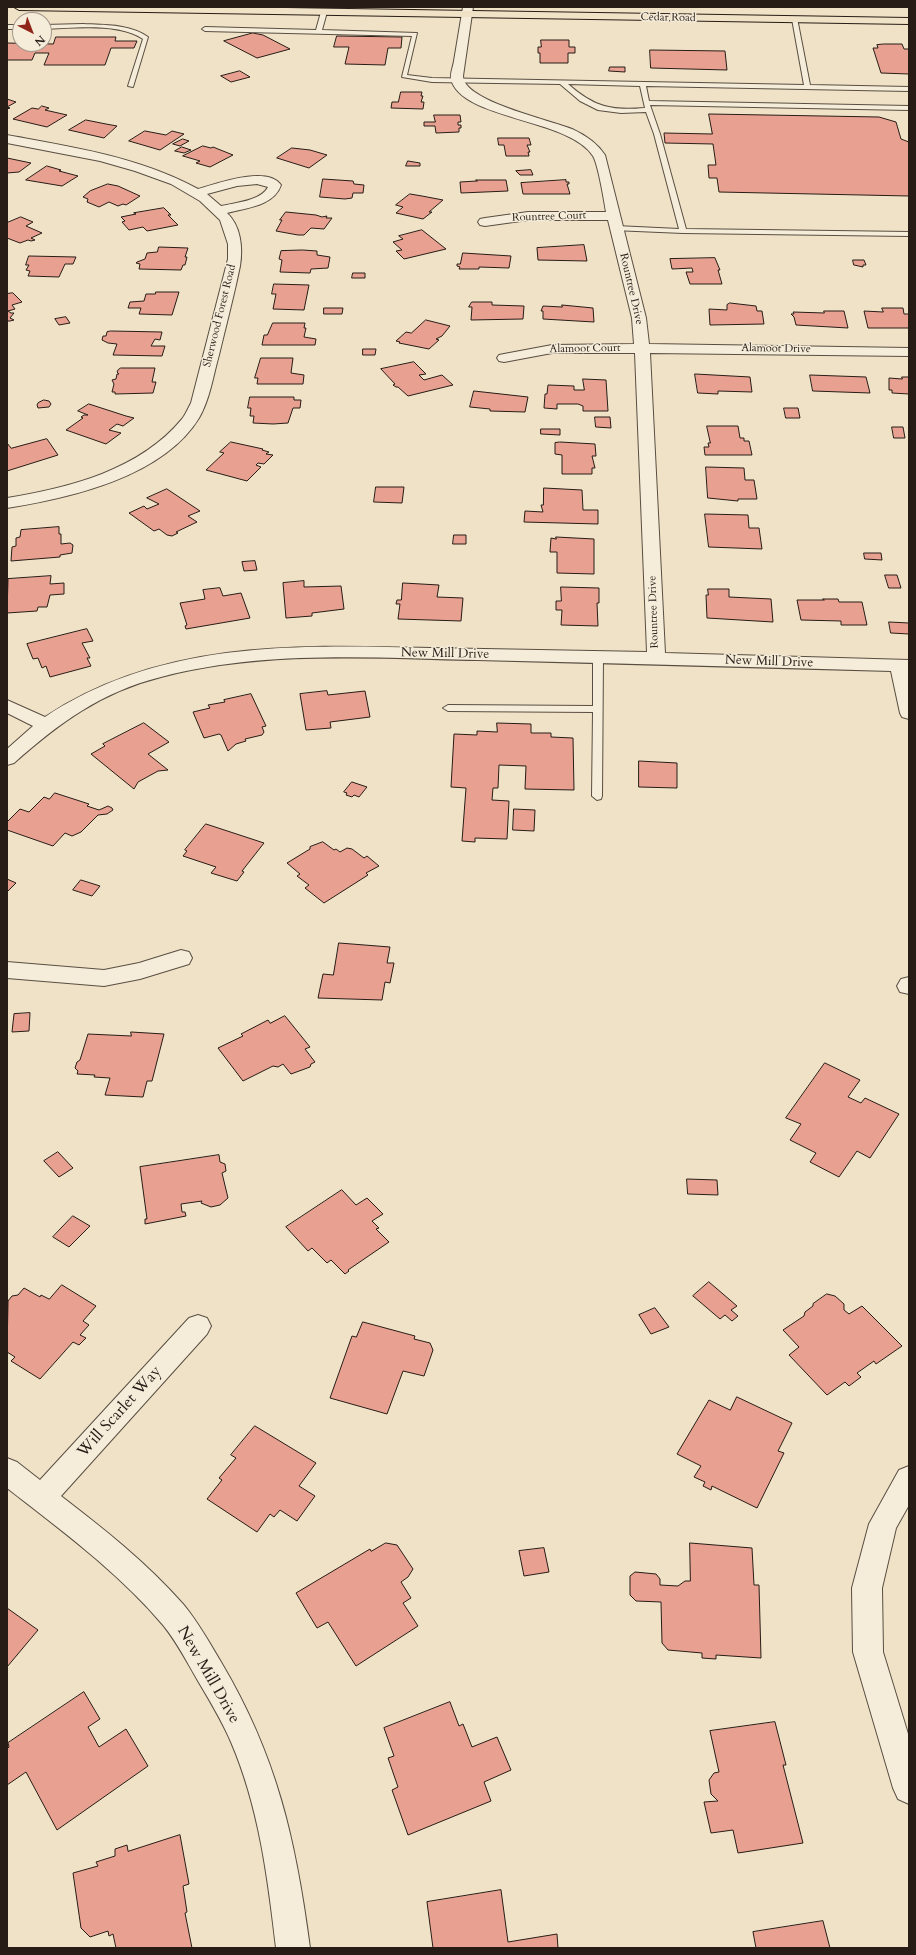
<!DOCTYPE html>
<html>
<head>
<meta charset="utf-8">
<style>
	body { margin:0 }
	#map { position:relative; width:916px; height:1955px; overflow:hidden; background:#f0e2c6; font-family:Cardo,serif }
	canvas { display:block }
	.frame { position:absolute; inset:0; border:8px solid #271c16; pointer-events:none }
	.north { position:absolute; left:12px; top:12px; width:40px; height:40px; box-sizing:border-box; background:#f5ecda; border:1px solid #a3998c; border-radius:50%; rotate:138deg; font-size:11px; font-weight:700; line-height:16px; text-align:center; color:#271c16 }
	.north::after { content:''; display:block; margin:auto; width:14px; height:18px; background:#8f2418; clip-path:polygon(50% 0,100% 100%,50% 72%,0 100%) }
</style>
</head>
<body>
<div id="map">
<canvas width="916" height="1955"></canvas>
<div class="frame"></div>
<div class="north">N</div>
</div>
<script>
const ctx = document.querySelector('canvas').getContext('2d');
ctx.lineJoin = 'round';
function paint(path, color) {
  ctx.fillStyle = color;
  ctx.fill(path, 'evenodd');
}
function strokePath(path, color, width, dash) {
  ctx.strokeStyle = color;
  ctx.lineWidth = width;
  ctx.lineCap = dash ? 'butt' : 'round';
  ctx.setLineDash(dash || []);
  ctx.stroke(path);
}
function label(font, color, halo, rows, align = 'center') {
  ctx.font = font + ' Cardo,serif';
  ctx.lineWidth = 3;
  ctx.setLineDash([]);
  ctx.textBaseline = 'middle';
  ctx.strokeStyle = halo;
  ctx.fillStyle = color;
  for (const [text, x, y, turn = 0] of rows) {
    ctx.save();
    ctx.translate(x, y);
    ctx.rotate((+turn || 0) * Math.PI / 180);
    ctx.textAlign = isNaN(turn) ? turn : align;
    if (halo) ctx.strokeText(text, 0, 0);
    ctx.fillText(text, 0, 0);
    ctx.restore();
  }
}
const building = new Path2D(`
	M253,33l10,2 27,14 -33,9 -33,-17z
	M337,36l65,1 -1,11h-13l-3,17 -40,-1 4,-17h-15z
	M56,37h60l-1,4h22l-3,7h-23l-6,17h-61l5,-12h-14l-3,7h-25v-17l46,1z
	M541,40h28v7h6v6h-7v10h-28v-10h-2v-6h3z
	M884,44h18l2,5h5v25l-28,-1 -8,-25h5l-1,-3z
	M650,50l75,1 2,19 -76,-2z
	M610,67h15v5l-16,-1z
	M240,71l10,6 -19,5 -10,-6z
	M401,92h21l-1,4h2l-2,6h3l-1,7 -32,-1 1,-6h6z
	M7,99l9,3 -9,5 3,1 -3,1z
	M42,106l7,2 -4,2 22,5 -20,12 -34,-8 19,-11 6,1z
	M709,114l170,3 17,5 5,17 8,3v54l-190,-4 -2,-14h-8l-1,-13h8l-3,-21 -48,-1 -1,-10 48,1z
	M434,115h26l1,7h-3v3h3v3h-2v4l-23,1 -1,-7h-11v-4h11z
	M86,120l20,4 11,2 -13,12 -35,-8z
	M145,131l21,4 6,-4 12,3 -24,16 -31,-9z
	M498,138h31l2,7h-4l3,7h-2l1,4h-23l-2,-11h-5z
	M183,139l6,2 -9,5 -7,-2z
	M203,146l8,2 2,-1 20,8 -23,12 -14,-4 4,-2 -17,-5z
	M182,147l9,3 -7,3 -9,-2z
	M292,148l18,2 17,5 -18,13 -32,-10z
	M7,158l24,5 -12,9 -12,1z
	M408,161l12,2v3h-14z
	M47,166l14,4 -2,1 19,5 -16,10 -36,-6z
	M531,170l2,5h-13l-4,-4z
	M323,179l30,2 1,3 10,1 -1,8h-10l-1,5 -7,1 -25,-2z
	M476,180h30l2,11 -47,2 -1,-11 17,-1z
	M566,180v2h3v2h-2l3,10h-47l-2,-11z
	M108,184l10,2 22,10 -14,9 -3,-1 -5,2 -9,-4 -10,5 -12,-5 1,-3 -5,-2 7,-6z
	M410,194l12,2 21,4 -14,12h3l-9,7 -27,-6 7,-6 -7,-2z
	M164,208l7,7h-3l10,10 -31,6 -4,-4 -14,3 -7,-8 3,-1 -4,-4 15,-3 -2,-1z
	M286,212l30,3 6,2 5,-1 -1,2h6l-8,11 -13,-1 -7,7h-6l-22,-4 6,-11h-2z
	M21,217l12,5 -7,4 16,7 -11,5 4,2 -4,1 -3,-1 -8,3 -13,-5v-15z
	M422,230l24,19 -42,10 -8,-8 6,-1 -9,-8 10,-3 -4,-3z
	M584,245l3,16 -49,-1 -1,-12z
	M159,247l29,1 -3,9h2l-2,8h-2l-2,5 -42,-1 1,-5 -4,-1 1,-1 8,-3 2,-6 10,-1z
	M303,250l14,1v4l13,2 -2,11 -17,1 -1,4 -30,-1 2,-12 -3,-1 2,-8z
	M463,253l48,3 -2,12 -30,-1v2h-20l1,-2 -3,-1v-2h3z
	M29,256l47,1 -3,7h-8l-6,13 -31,-1 2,-5 -4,-1 3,-5h-3z
	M715,258l5,12h-2l4,14h-32l-4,-12h7l-1,-4 -20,1 -2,-10z
	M853,260h11l2,5h-3v2l-9,-2z
	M353,273h12v5h-13z
	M274,284l35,1 -5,25 -31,-1 3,-15h-4z
	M156,292h23l-7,23 -33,-1 2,-6h-13l2,-6 14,-1 2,-7h9z
	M13,293l9,9 -10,3 3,4 -7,2 3,2h3l-4,5 4,2 -4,1h-3v-27z
	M472,302h20v3l32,1 -1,13 -52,1 1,-13h-3z
	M730,303l26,3 1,5h5l2,13 -54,1 -1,-16 18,1v-5z
	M562,305l31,3 1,14 -51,-3v-8h-2l2,-5 19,1z
	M324,308h19l-1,6h-18z
	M882,308h21l1,6h5v14h-41l-4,-17 19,1z
	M824,311h20l4,17 -52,-3 -2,-8 -3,-3h3l-1,-2 31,1z
	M66,317l4,6 -11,2 -4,-6z
	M426,320l24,6 -8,10 -6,3 3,1 -10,9 -30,-6 1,-1 -4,-1 10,-9 5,1z
	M273,323h32l-1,5h2l-2,9 12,2 -1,6h-53l2,-10h3z
	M111,331l51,1 -2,8 -5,-1 -4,7h14l-3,10 -49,-1 4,-11 -9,-1 -6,-3 1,-4h3l1,-4z
	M363,349h13l-1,6h-12z
	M261,358h32l-2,15 13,2 -1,9h-46l1,-6h-3z
	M414,362l12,12 -7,1 5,5 18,-5 11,10 -45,11 -10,-9h-2l-3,-2 2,-1 -14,-15z
	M121,368h34l-3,14h4l-3,11 -38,1v-2h-3l2,-8 -2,-4 4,-1 1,-5h2l-2,-2 1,-2z
	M695,374l55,3 2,15 -34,-1v3l-20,-1z
	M810,375l56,2 4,16 -57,-2z
	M902,377h7v17l-17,-1v-3h-3v-12l13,1z
	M583,379l23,1 2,31h-25v-5l-5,-2h-21v5l-13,-1 1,-14h2l1,-9 26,1v4h10z
	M474,391l54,6 -3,15 -35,-1v-2l-20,-2z
	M250,397h44v3h7l-1,8h-7l-5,15 -15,1 -20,-1 1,-7h-4l1,-8h-3z
	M44,400l5,1 2,3 -2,3 -11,1 -1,-3 1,-2z
	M89,404l37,12 8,2 -11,8 -6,-2 -8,6 12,3 -15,11 -40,-14 17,-12 -2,-1 3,-2h4l-10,-4z
	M784,408h14l2,10h-14z
	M595,417h15l1,11 -15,-1z
	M707,426h31l2,12h4v3h5l3,14h-47l-1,-8h5l-1,-4h2z
	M892,427h11l2,11h-11z
	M541,429h19v6l-19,-1z
	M47,439l11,16 -51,16v-28l4,5z
	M231,442l32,7 -1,1 7,2 -3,2 7,1 -9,9 -6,-1 -2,2 5,2 -14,14 -41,-11 18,-17 -4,-1z
	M560,442l35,2 1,12h-4l3,12h-3v6h-30v-19l-7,-1v-11z
	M706,467l38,1 1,12h9l3,19h-19v2l-30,-3z
	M376,487h28l-2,16 -28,-1z
	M544,488l38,2 1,20h15v14l-74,-2 1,-11 18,1 -2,-7h2z
	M167,489l33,22 -12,5 9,6 -21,10 2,1 -6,3 -5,-1 -8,-6 -5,2 -25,-18 15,-7 3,3 12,-5 -12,-6z
	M705,514l43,1 1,13h10l3,21 -53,-2z
	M59,527v7h2v10l9,-1 3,2 -1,8 -12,2v2l-49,4 1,-14 4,-1v-8l4,-1 1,-7z
	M454,535h12v9h-13z
	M556,537l38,2v35l-37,-1v-21h-7l1,-14 5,1z
	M864,553h17l1,7 -17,-1z
	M255,561l2,9 -13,1 -2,-9z
	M885,575h12l4,13h-12z
	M51,576l-1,8 14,-1v11l-14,1 -3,12h-9l-1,4 -30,2 1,-34z
	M304,581v6l37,-1 3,23 -32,4v3l-26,2 -3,-35z
	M403,583l36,2 -2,12 26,1 -2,23 -63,-2 2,-15h-4l1,-4h4z
	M561,587l38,1v15h-2l1,23 -37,-1 1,-15h-6v-9h5z
	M220,588l3,8 18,-3 9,25 -64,11 -1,-3 2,-1 -7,-22 25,-4 -2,-9z
	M708,589h21v8l42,2 2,23 -66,-4 -1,-23h2z
	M823,599h15l1,3h23l5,23h-26v-4l-40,-1 -4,-20h27z
	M889,622l20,1v11l-18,-1z
	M87,629l6,12 -11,2 8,15h-3l4,8 -41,11 -4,-11 -4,2 -4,-10 -5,1 -6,-15z
	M327,691l1,4 37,-4 5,26 -40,5 1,6 -25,2 -6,-36z
	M251,694l15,32 -4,1 2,5 -2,3 -17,4 1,2 -10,3 -8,7 -7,-16 -2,-1 -15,4 -11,-26 17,-4 -2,-3 17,-3 -1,-2z
	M144,723l25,19 -21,12 20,16 -10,1 -20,11 -4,7 -43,-35 14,-8 -2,-2z
	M497,723l34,1v9h20v4l22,1 1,52 -49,-1 1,-23 -27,-1 -1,23h-5l-1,12 17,1 -2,38 -32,-1v4l-13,-1 4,-53 -15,-1 3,-53 23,1v-4l20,1z
	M639,761l38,2v25l-38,-1z
	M352,782l15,5 -8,10 -5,-2 -2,2 -6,-2 1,-2 -3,-1z
	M55,793l34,11 -2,2 12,4 9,-4 4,2 1,2 -6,4 -9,1 -17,17 -9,4 -7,-3 -12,13 -46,-16v-8l13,-13 9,3 15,-15 5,2z
	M514,809l21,1 -1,21 -21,-1z
	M206,824l58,19 -22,28 2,1 -7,9 -26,-8 5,-6 -33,-11 4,-5 -2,-1z
	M323,842l11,8 2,-1 4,3 7,-4 5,1 12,9 3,-2 12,10 -13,7 2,2 -44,28 -19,-15 4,-3 -12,-9 3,-2 -13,-11 23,-14v-2z
	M7,879l9,4 -9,9z
	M81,880l19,6 -8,10 -19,-6z
	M339,943l51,4 -3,16h7l-4,20 -5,-1 -3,18 -64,-2 5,-24 10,1z
	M30,1013l-1,18 -17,1 2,-18z
	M285,1016l25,31 -5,2 10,13 -4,2 -1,3 -19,7 -8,-10 -5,3 -5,-1 -30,15 -25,-33 25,-12 -2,-2 27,-14 2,3z
	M131,1032l33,2 -12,47h-5l-4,16 -38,-2 5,-17 -16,-1 1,-2 -18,-1 1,-3 -3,-3 2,-6 3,-2 8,-26 43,2z
	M825,1063l35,17 -12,17 13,6 4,-5 34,16 -29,44 -13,-7 -18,26 -29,-15 6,-9 -26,-13 11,-16 -15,-6z
	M58,1152l15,16 -14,9 -15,-16z
	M219,1155l1,7 5,2 1,7 -4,2 6,25 -8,7 -9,2 -10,-4 1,-2 -21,3 1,8h3l1,4 -41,8v-5h2l-7,-52z
	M687,1179l30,1 1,15 -30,-1z
	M342,1190l14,15 11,-7 16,16 -11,7 7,7 -3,1 13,13 -41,28 1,1 -4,3 -14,-14 -4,3 -15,-15 -4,3 -22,-24z
	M73,1216l17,10 -21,21 -16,-10z
	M709,1282l28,24 -6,4 7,6 -6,5 -7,-6 -5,4 -27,-23z
	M62,1285l34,21 -13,15 6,4 -9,10 6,3 -7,7 -6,-3 -33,37 -29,-18 4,-4 -8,-5 1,-51 4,-5 6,-1 6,-7 16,9 1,-2 8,4z
	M827,1294l8,2 9,8v6l5,4 13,-8 40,40 -26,18 -2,-3 -17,12 4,4 -12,9 -4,-4 -18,13 -38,-40 10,-8 -16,-17 21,-14 1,-4 8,-6v-2z
	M655,1308l14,19 -18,7 -12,-19z
	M363,1322l52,14 -1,3 16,4 3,7 -9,26 -21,-5 -16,43 -57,-16 22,-62 4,1z
	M737,1397l55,26 -14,28 6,2 -27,55 -45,-22 -1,4 -8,-4 2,-4 -11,-5 7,-11 -24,-12 32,-54 21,10z
	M255,1426l61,37 -17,23 16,10 -18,25 -17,-11 -6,7 -4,-3 -13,18 -50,-33 15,-19 -3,-2 17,-20 -5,-3z
	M386,1543l11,2 16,24 -5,8 -7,5 10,16 -8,5 15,23 -62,40 -28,-44 -11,6 -21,-35 74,-44 1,2z
	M690,1543l62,5 2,37h5l2,73 -45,-3v4l-14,-1v-5l-34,-3 -6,-7 -1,-41 -25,-1 -6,-6v-19l5,-4 21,2 4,5v6l18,1 7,-5h5z
	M544,1548l5,24 -25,4 -5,-25z
	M7,1608l31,22 -31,37z
	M84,1692l16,27 -12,8 11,20 27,-18 22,37 -91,64 -31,-58 -19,13v-36l2,-2 -1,-4z
	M450,1702l9,24 4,-2 9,23 25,-10 14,33 -27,12 7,19 -83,34 -16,-45 6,-3 -10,-29 6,-2 -10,-28z
	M775,1722l11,43h-3l20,78 -65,10 -5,-23 -22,3 -7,-31 14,-1 -7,-7 -2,-14 5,-7 5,-1 -9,-41z
	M180,1835l9,49 -6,2 4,26 -2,1 7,35h-76l-3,-14 -4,2 -1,-5 -18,6 -9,-9 -8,-55 25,-7 -2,-4 19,-6v-7l12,-4 1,6z
	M501,1890l7,52 49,-8 1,14h-125l-6,-46z
	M823,1921l7,27h-74l-3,-16z`);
paint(building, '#e8a091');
strokePath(building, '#271c16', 1);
const lane = new Path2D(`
	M324,10l3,2 -5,18 95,3 -10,42 25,3 372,7 -12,-66 5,-1 13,67 99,2v4l-263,-5 3,15 260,5v4l-259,-5 10,29 26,95 223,3v4l-226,-3 -70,-3 -1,-2 4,-2 63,3 -25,-95 -8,-22 -25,1 -23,-3 -18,-9 -20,-17 -128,-2 -30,-5 10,-41 -207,-5 -3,-2 3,-2 111,3 5,-18zM568,84l72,2 5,22c-34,3 -51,-1 -77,-24z
	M83,24c21,1 47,0 65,13l-15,50 -5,-1 15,-47c-24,-17 -71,-11 -99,-10v-4z
	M7,25h13v4h-13z
	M598,654l5,3 -1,139 -1,3 -4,1 -5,-4 1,-84 -145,-1 -5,-3 5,-3 145,1v-49z`);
const street = new Path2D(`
	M463,7h10l-10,69c0,25 87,44 109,53 13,6 25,14 33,26l41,163 3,26 260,4v8l-259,-3 15,300 244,7v59l-7,-2 -2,-4 -9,-42c-138,-4 -276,-8 -414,-11 -105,-2 -213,-10 -316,17 -60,15 -102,46 -147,86l-7,2v-16l26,-23 -26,-13v-13l38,17c116,-77 252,-72 385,-69 72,1 145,3 217,4l-12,-299h-83l-48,9 -5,-1 -2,-3 2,-3 5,-1 48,-9 82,-1 -2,-26 -24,-98h-80l-43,6 -5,-1 -2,-3 2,-3 5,-1 43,-6h78c-2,-12 -8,-48 -13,-56 -24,-38 -132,-36 -142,-77 -1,-5 2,-12 3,-18 3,-18 6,-36 9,-54z
	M7,135c65,12 133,22 191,54 18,-5 69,-24 83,-4 -7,21 -35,23 -54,28 14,13 16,35 13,53 -6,30 -14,59 -21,89 -6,21 -9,44 -20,63 -36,59 -129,80 -192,90v-10c62,-10 133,-28 175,-79 4,-5 6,-11 9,-16l37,-144v-15l-8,-24 -20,-19 -29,-17 -36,-13 -35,-10 -93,-18zM257,184l11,3c-7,14 -34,16 -47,19l-14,-12 30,-8z
	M181,950l8,2 3,6 -3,6 -49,15 -36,7 -97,-8v-16l97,8 35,-7z
	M909,977v17l-9,-2 -3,-6 4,-7z
	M198,1315l9,3 4,8 -4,8 -146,162c43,33 86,67 122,108 15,18 26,38 38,58 56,94 75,179 89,286h-34c-8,-69 -17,-141 -45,-206 -9,-21 -21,-41 -33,-61 -11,-19 -21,-39 -35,-56 -45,-53 -102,-95 -156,-137v-30l10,4 23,18 149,-162z
	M909,1466v39l-13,23 -14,60 1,64 26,85v67l-11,-5 -5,-11 -40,-136 -1,-64 17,-64 30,-54z`);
const primary = new Path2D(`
	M14,7h210l685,11v6l-890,-14z`);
strokePath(lane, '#594e42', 2);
strokePath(street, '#594e42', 2);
strokePath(primary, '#271c16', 2);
paint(lane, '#f5ecda');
paint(street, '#f5ecda');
paint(primary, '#f0e2c6');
label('11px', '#271c16', '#f5ecda', [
	["Cedar Road",668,18,1],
	["Rountree Court",549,217,-2],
	["Rountree Drive",631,289,77],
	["Sherwood Forest Road",220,316,-76],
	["Alamoot Court",585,349,-1],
	["Alamoot Drive",776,349,1],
	["Rountree Drive",654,612,-92]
]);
label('13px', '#271c16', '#f5ecda', [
	["New Mill Drive",445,654,1],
	["New Mill Drive",769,662,2]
]);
label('16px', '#271c16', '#f5ecda', [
	["Will Scarlet Way",120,1412,-48],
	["New Mill Drive",208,1675,60]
]);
</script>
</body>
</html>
